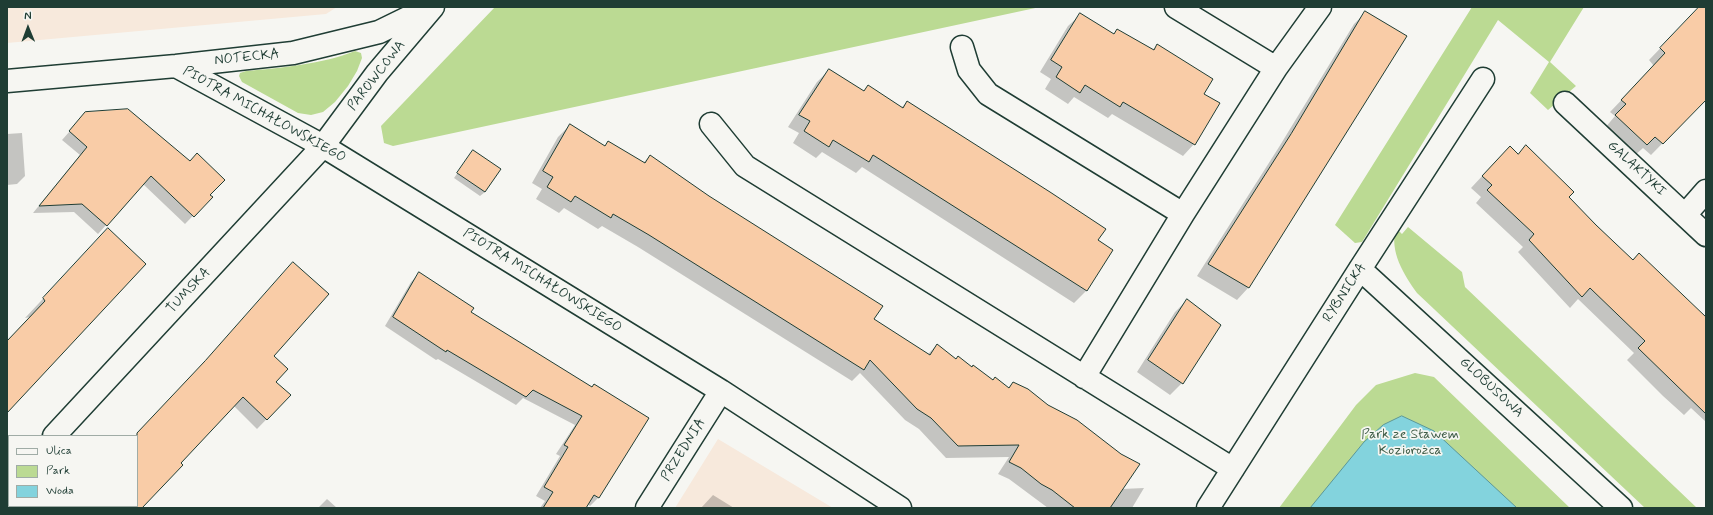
<!DOCTYPE html>
<html>
<head>
<meta charset="utf-8">
<style>
	body { margin:0 }
	#map { position:relative; width:1713px; height:515px; overflow:hidden; background:#f6f6f2; font-family:Mynerve,sans-serif }
	canvas { display:block }
	.frame { position:absolute; inset:0; border:8px solid #1f3d34; pointer-events:none }
	.legend { position:absolute; left:8px; top:435px; width:130px; height:72px; box-sizing:border-box; background:#f6f6f2; border:1px solid #a0aca6; margin:0; padding:5px 7px; list-style:none; font-size:12px; color:#1f3d34 }
	.legend li { display:flex; align-items:center; gap:8px; height:20px }
	.legend b { width:20px; border:1px solid #a0aca6 }
	.north { position:absolute; left:8px; top:8px; width:40px; height:40px; -webkit-text-stroke:3px #f6f6f2; paint-order:stroke; rotate:359deg; font-size:11px; font-weight:700; line-height:16px; text-align:center; color:#1f3d34 }
	.north::after { content:''; display:block; margin:auto; width:14px; height:18px; background:#1f3d34; clip-path:polygon(50% 0,100% 100%,50% 72%,0 100%) }
</style>
</head>
<body>
<div id="map">
<canvas width="1713" height="515"></canvas>
<div class="frame"></div>
<ul class="legend">
<li><b style="height:5px;background:#f6f6f2"></b>Ulica</li>
<li><b style="height:11px;background:#bbda93"></b>Park</li>
<li><b style="height:11px;background:#83d3dd"></b>Woda</li>
</ul>
<div class="north">N</div>
</div>
<script>
const ctx = document.querySelector('canvas').getContext('2d');
ctx.lineJoin = 'round';
function paint(path, color) {
  ctx.fillStyle = color;
  ctx.fill(path, 'evenodd');
}
function strokePath(path, color, width, dash) {
  ctx.strokeStyle = color;
  ctx.lineWidth = width;
  ctx.lineCap = dash ? 'butt' : 'round';
  ctx.setLineDash(dash || []);
  ctx.stroke(path);
}
function label(font, color, halo, rows, align = 'center') {
  ctx.font = font + ' Mynerve,sans-serif';
  ctx.lineWidth = 3.5;
  ctx.setLineDash([]);
  ctx.textBaseline = 'middle';
  ctx.strokeStyle = halo;
  ctx.fillStyle = color;
  for (const [text, x, y, turn = 0] of rows) {
    ctx.save();
    ctx.translate(x, y);
    ctx.rotate((+turn || 0) * Math.PI / 180);
    ctx.textAlign = isNaN(turn) ? turn : align;
    if (halo) ctx.strokeText(text, 0, 0);
    ctx.fillText(text, 0, 0);
    ctx.restore();
  }
}
paint(new Path2D(`
	M7,7h330l-11,7 -319,29z
	M718,439l115,69h-158z`), '#f7e9dc');
paint(new Path2D(`
	M495,7h545l-647,139 -9,-3 -3,-17z
	M1472,7h112l-34,55 26,24 -28,24 -18,-17 19,-31 -51,-42 -136,222 -7,1 -20,-18z
	M355,51l6,2 1,5 -5,13 -9,15 -13,16 -12,10 -12,3 -13,-2 -56,-31 -3,-6 1,-3 6,-2c34,-3 77,-7 109,-20z
	M1408,227l54,45 3,15 232,221h-52l-228,-215c-13,-18 -28,-42 -21,-65l6,6z
	M1415,373l19,4 136,131h-291l77,-103 20,-20z`), '#bbda93');
const water = new Path2D(`
	M1402,416l32,15 83,77h-207l54,-66 19,-17z`);
paint(water, '#83d3dd');
strokePath(water, '#5b9799', 1);
paint(new Path2D(`
	M1700,7h6v92l-55,56 -8,-7 -9,8 -29,-28 10,-12 -5,-4 44,-46 -5,-6z
	M1366,12l40,25 -158,251 -11,12 -40,-24 82,-129 75,-123z
	M1080,15l33,20 4,-5 35,20 5,-4 55,33 -9,16 -9,49 -11,12 -71,-42 -4,4 -34,-21 -6,7 -23,-15 6,-10 -11,-7 28,-46z
	M829,70l34,21 5,-4 33,21 6,-6 205,148 -26,41 -12,12 -212,-136 -6,6 -34,-21 -6,6 -23,-15 6,-10 -11,-6 29,-45z
	M86,113l125,84 -26,27 -42,-40 -45,50 -24,-22 -41,1 47,-58 -18,-15z
	M570,125l34,22 5,-5 34,21 7,-7 223,163 55,35 9,-9 18,15 37,21 16,7 5,-5 109,106 22,-1 -12,20h-84l-39,-29 -11,-5 11,-17 -63,1 -27,-29 -14,-9 -45,-47 -8,8 -214,-134 -36,-21 -4,3 -34,-21 -5,5 -23,-14 6,-10 -10,-6 26,-46z
	M22,133l3,43 -8,8 -10,1v-51z
	M473,151l12,41 -5,4 -26,-18z
	M1498,159l70,38 64,63 7,-6 67,78v90l-15,-14 -7,7 -21,-19 -36,-36 7,-7 -56,-54 -8,9 -52,-56 5,-5 -47,-44 5,-6 -10,-9z
	M98,240l-91,171v-70l23,-24 -5,1z
	M419,274l51,39 121,75 8,109 -9,9 -3,-2 -2,4h-45l5,-7 -9,-5 24,-40 -4,-2 19,-29 -52,-27 -7,7 -78,-46 -2,1 -51,-34 26,-44z
	M1187,300l-5,83 -12,12 -33,-23 38,-60z
	M273,356l2,26 15,13 -33,34 -23,-23 -95,102h-73l2,-2h69v-70h-2l61,-64z
	M713,495l21,13h-33z
	M327,499l10,9h-19z`), '#0003');
const building = new Path2D(`
	M1699,7h7v93l-43,44 -8,-7 -8,8 -32,-30 11,-11 -5,-4 44,-47 -5,-5z
	M1365,11l42,25 -158,252 -41,-24 83,-130z
	M1080,13l34,21 3,-5 37,21 3,-6 56,35 -9,15 16,9 -25,42 -72,-43 -3,5 -35,-22 -5,8 -24,-16 6,-10 -11,-7z
	M829,69l35,22 4,-6 35,23 4,-7 143,91 56,37 -8,11 15,10 -26,41 -214,-136 -4,7 -36,-22 -4,7 -25,-16 6,-10 -11,-6z
	M128,109l62,52 7,-8 28,27 -15,15 3,2 -19,20 -43,-41 -44,50 -25,-22 -43,2 48,-59 -18,-16 16,-19z
	M570,124l35,22 3,-5 37,22 5,-8 59,41 174,110 -9,13 56,36 7,-11 19,15 2,-3 14,11 1,-2 20,15 2,-3 14,11 4,-6 15,7 20,16 29,15 44,34 19,10 -30,44h-35l-23,-18 -11,-6 -20,-16 -12,-6 10,-17 -61,1 -27,-28 -14,-9 -47,-49 -6,10 -215,-135 -36,-21 -2,4 -36,-22 -4,6 -24,-15 6,-10 -10,-6z
	M1526,145l48,47 -5,5 27,28 37,35 6,-7 67,64v97l-68,-66 7,-7 -55,-53 -8,9 -53,-57 5,-6 -47,-44 5,-5 -10,-9 28,-30 8,8z
	M473,150l28,19 -16,23 -28,-19z
	M108,228l38,36 -139,149v-72l38,-40 -2,-3z
	M293,262l36,32 -55,62 14,13 -12,13 15,13 -24,25 -24,-23 -62,66 2,2 -41,43h-5v-75l68,-72z
	M419,272l55,36 -3,4 121,75 2,-3 55,34 -50,80 -5,-3 -8,13h-43l10,-16 -9,-5 24,-40 -4,-2 18,-29 -49,-26 -7,7 -79,-47 -1,2 -53,-35z
	M1187,299l34,26 -38,59 -35,-24z`);
paint(building, '#f9cca7');
strokePath(building, '#1f3d34', 1);
const minor = new Path2D(`
	M1176,7l100,61
	M962,47l7,23 19,24 195,120
	M176,66l147,80 398,245 179,117
	M7,81l169,-15 117,-13 86,-21 49,-24
	M1565,103l141,132
	M711,124l34,42 488,303
	M1685,215l21,-24
	M1360,269l261,239
	M1084,377l99,-163 93,-146 44,-61
	M54,436l269,-290 54,-73 56,-66
	M7,487l2,-2
	M647,508l74,-117
	M1208,508l152,-239 123,-190`);
strokePath(minor, '#1f3d34', 25);
strokePath(minor, '#f6f6f2', 22);
label('14px', '#1f3d34', '#f6f6f2', [
	["NOTECKA",247,58,-6],
	["PAROWCOWA",377,76,-52],
	["PIOTRA MICHAŁOWSKIEGO",264,115,29],
	["GALAKTYKI",1636,169,43],
	["PIOTRA MICHAŁOWSKIEGO",542,281,32],
	["TUMSKA",189,291,-47],
	["RYBNICKA",1345,293,-57],
	["GLOBUSOWA",1491,388,43],
	["PRZEDNIA",684,450,-58]
]);
label('14px', '#3e5c47', '#f6f6f2', [
	["Park ze Stawem",1410,435],
	["Koziorożca",1410,451]
]);
</script>
</body>
</html>
